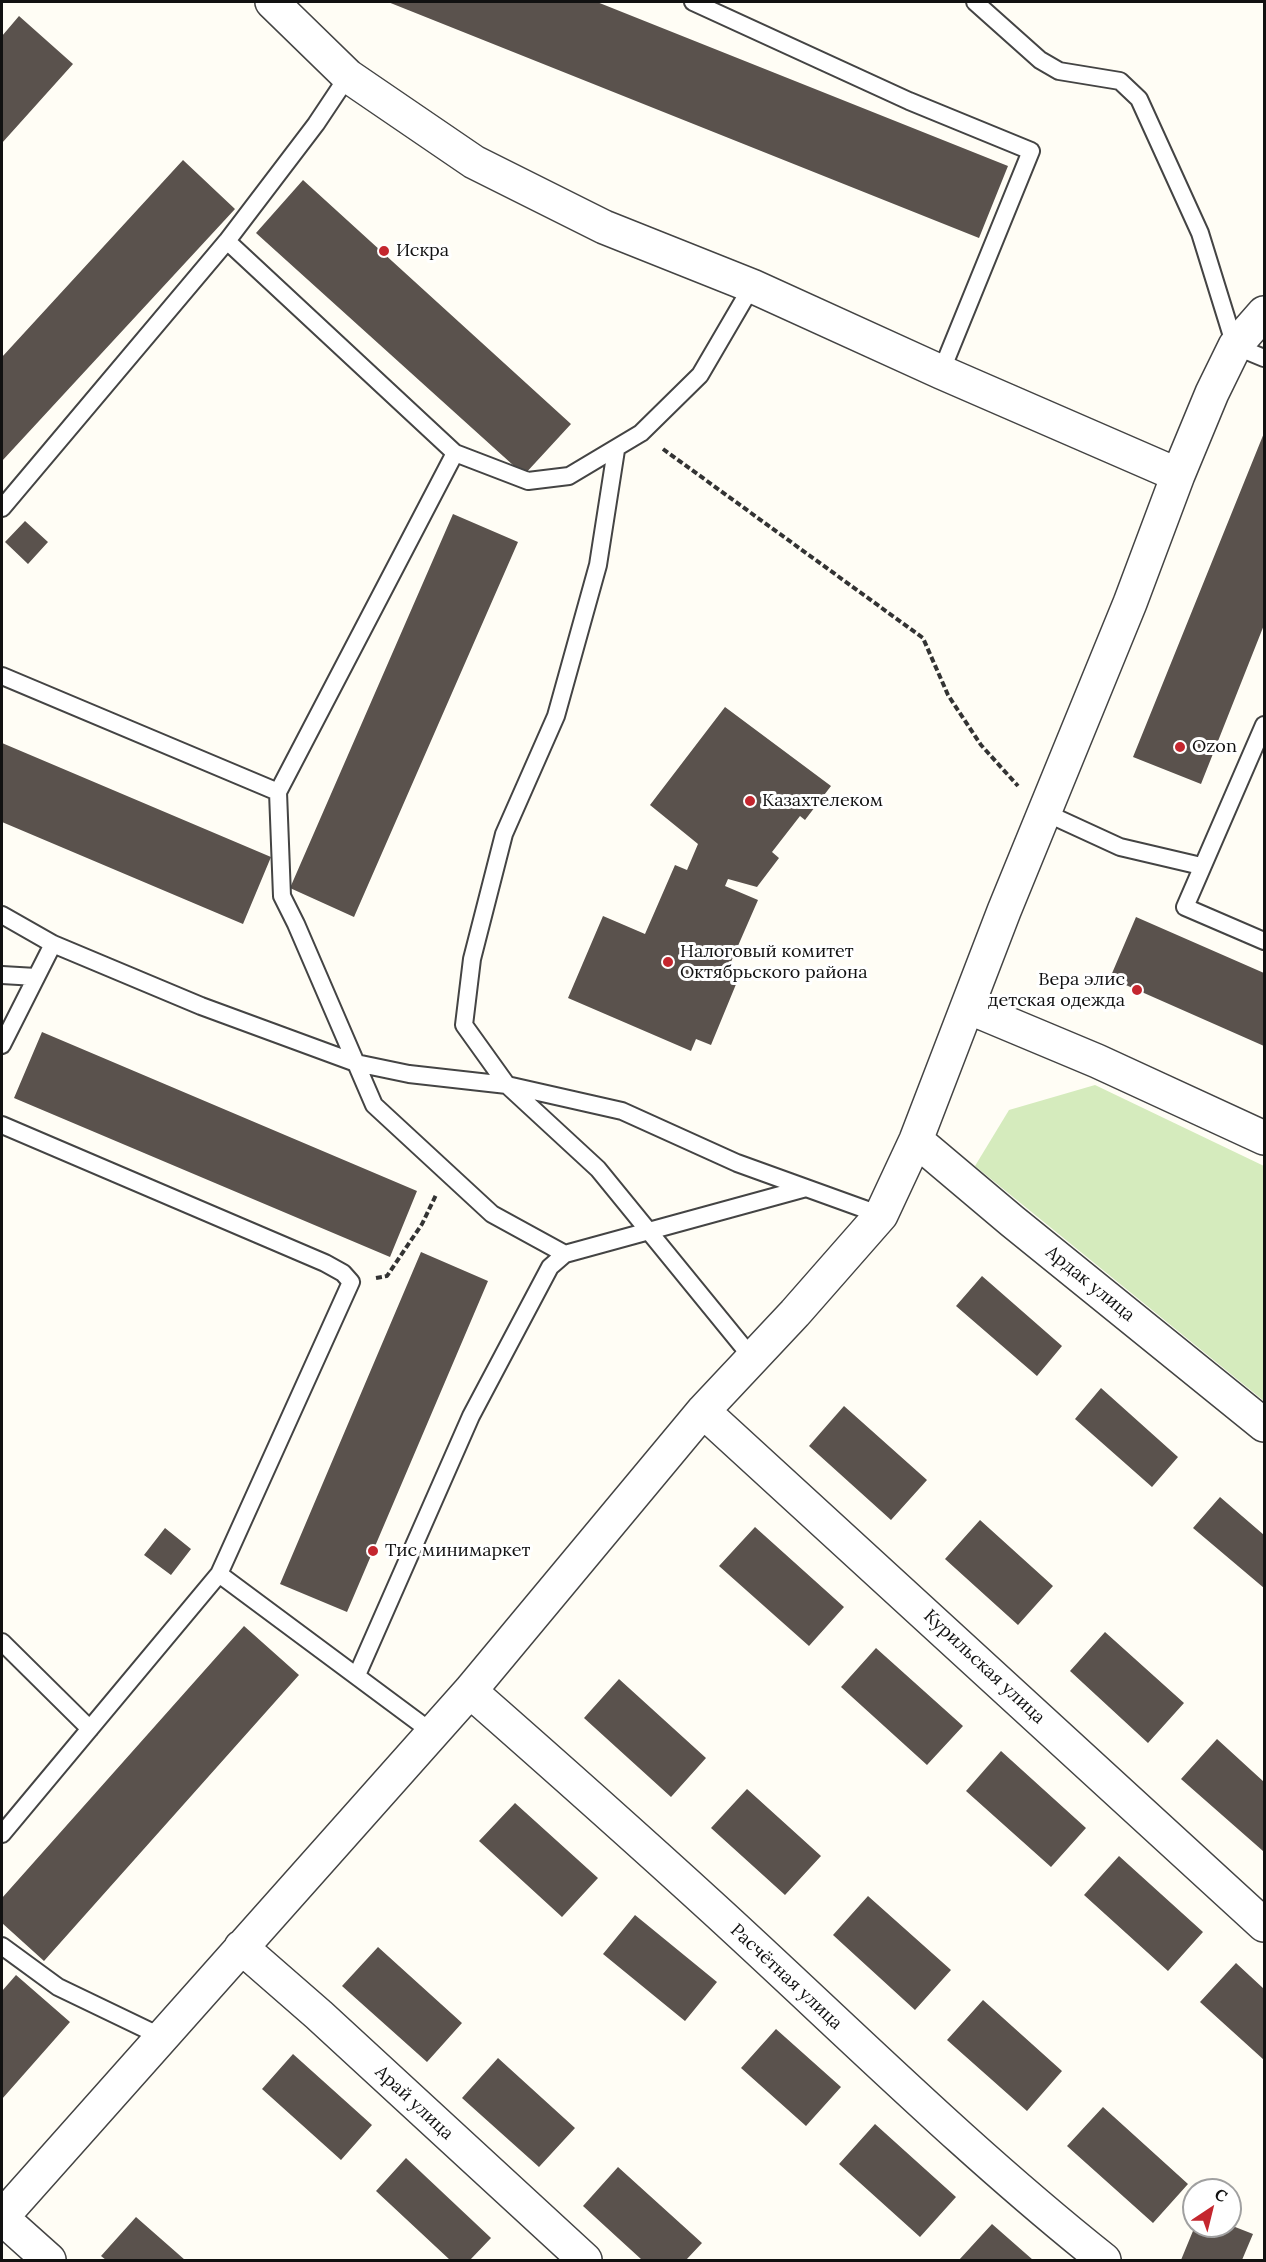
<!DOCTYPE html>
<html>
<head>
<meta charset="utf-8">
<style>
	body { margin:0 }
	#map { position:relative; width:1266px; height:2262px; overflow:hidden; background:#fffdf5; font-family:Lora,serif }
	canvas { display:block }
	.frame { position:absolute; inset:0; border:3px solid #111; pointer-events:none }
	.north { position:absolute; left:1182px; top:2178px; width:60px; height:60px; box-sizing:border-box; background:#fff; border:2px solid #a0a0a0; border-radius:50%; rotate:35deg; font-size:16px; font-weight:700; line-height:24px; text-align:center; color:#111 }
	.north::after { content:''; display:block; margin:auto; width:21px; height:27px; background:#c4262e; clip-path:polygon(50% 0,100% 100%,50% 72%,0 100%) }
</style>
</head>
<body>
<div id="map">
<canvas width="1266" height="2262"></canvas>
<div class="frame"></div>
<div class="north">С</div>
</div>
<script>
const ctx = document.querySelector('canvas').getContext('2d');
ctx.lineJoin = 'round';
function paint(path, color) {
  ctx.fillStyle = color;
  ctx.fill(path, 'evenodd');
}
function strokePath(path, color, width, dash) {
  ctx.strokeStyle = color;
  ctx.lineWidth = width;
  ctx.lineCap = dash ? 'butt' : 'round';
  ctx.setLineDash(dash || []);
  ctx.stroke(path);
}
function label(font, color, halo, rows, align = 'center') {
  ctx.font = font + ' Lora,serif';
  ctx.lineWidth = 6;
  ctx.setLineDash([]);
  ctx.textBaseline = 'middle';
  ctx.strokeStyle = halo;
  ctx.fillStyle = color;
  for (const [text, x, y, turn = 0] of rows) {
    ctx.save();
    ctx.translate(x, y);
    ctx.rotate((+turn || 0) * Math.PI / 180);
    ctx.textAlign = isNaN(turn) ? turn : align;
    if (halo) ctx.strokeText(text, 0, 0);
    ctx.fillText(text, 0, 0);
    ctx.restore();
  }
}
paint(new Path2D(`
	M1095,1085l169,81v235l-289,-235 34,-56z`), '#d5ebbd');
paint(new Path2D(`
	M388,2h209l411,164 -29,72z
	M19,16l54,48 -71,79v-107z
	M183,160l52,49 -233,252v-104z
	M303,180l268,244 -47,51 -268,-242z
	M1264,433v192l-63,159 -68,-27z
	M453,514l65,28 -164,375 -64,-29z
	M25,521l23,21 -20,22 -23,-22z
	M725,707l106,79 -26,34 -5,-4 -28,36 7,6 -22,29 -29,-8 -3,7 33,14 -31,71 12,6 -28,68 -15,-6 -5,12 -123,-53 35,-82 42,18 30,-69 12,5 11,-26 -48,-39z
	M2,743l269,114 -28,67 -241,-102z
	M1136,917l128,56v73l-154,-68z
	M42,1032l375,159 -27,66 -376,-159z
	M421,1252l67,29 -141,331 -67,-28z
	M982,1276l80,70 -25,30 -81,-70z
	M1101,1388l77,69 -26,30 -77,-68z
	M844,1406l83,74 -36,40 -82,-74z
	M1220,1497l44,38v53l-71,-60z
	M980,1520l73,66 -35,39 -73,-66z
	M755,1527l89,80 -35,39 -90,-80z
	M165,1528l26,21 -20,26 -27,-20z
	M244,1626l55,49 -255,286 -42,-38v-25z
	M1105,1632l79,71 -36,40 -78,-72z
	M876,1648l87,78 -36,39 -86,-78z
	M619,1679l87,79 -35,39 -87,-79z
	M1217,1739l47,43v67l-1,2 -82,-72z
	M1001,1751l85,77 -35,39 -85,-76z
	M747,1789l74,67 -36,39 -74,-67z
	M515,1803l83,75 -36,39 -83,-76z
	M1119,1856l84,76 -35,39 -84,-76z
	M868,1896l83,74 -36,40 -82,-75z
	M635,1915l82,67 -32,39 -82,-67z
	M378,1947l84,76 -35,39 -85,-76z
	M1236,1963l28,26v71l-64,-58z
	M16,1975l54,47 -68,77v-108z
	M983,2000l79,71 -35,40 -80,-71z
	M776,2029l65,58 -35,39 -65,-58z
	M293,2054l79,71 -31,35 -79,-71z
	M498,2058l77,70 -36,39 -77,-69z
	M1103,2107l85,77 -35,39 -86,-77z
	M875,2124l81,73 -36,40 -81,-73z
	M406,2158l85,80 -21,22h-20l-74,-69z
	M618,2167l84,76 -16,17h-44l-59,-54z
	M136,2217l49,43h-79l-5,-4z
	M992,2224l41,36h-74z
	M1230,2225l23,9 -11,26h-61l14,-34z`), '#5a524d');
const service = new Path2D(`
	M693,2l216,99 122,50 -90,221
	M975,2l65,58 19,11 61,10 19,18 61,134 35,113 29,12
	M348,76l-32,48 -89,117 228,212 73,28 41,-5 72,-43 59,-58 52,-89
	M616,450l-18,115 -42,151 -52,118 -32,125 -8,66 43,60 91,84 155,190
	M2,508l225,-267
	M2,676l276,116 177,-339
	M1264,725l-79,182 79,34
	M278,792l4,104 14,28 78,181 118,109 73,40
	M1046,813l74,34 81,19
	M2,915l51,29 148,62 155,57 53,11 98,11 115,26 115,52 144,52
	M2,975l34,2
	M2,1045l51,-101
	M2,1125l323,138 18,10 8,9 -132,292 214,159
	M2,1642l88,87
	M357,1675l114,-259 79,-149 15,-13 241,-66
	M2,1834l217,-260
	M2,1946l56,41 104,50`);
const minor = new Path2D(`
	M1178,475l34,-82 23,-47 29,-33
	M968,1007l129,54 167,77
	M916,1140l96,81 252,204
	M703,1411l561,514
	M470,1691c82,72 163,144 244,218 129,118 253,242 390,351
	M241,1947l78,68 266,245
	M2,2217l468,-526 233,-280 92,-98 86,-98 35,-75 88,-229 126,-308 48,-128 -237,-103 -189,-86 -148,-59 -130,-65 -126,-86 -76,-74
	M2,2218l47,42`);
strokePath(service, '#444', 20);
strokePath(minor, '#444', 36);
strokePath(new Path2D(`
	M663,449l260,189 25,57 33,50 37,41
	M376,1278l11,-2 35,-52 14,-29`), '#333', 4, [6, 3]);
strokePath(service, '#fff', 16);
strokePath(minor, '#fff', 33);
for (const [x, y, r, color] of [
	[384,251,6,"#c4262e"],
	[1180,747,6,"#c4262e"],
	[750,801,6,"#c4262e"],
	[668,962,6,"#c4262e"],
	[1137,990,6,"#c4262e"],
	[373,1551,6,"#c4262e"]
]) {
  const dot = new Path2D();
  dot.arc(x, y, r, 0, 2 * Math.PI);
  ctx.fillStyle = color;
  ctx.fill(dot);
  strokePath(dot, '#fff', 2);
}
label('18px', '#111', '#fff', [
	["Искра",396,251],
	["Ozon",1192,747],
	["Казахтелеком",762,801],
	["Налоговый комитет",680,952],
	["Октябрьского района",680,973],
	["Вера элис",1125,980,"right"],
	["детская одежда",1125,1001,"right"],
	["Тис минимаркет",385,1551]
], 'left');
label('18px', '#111', '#fff', [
	["Ардак улица",1090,1284,39],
	["Курильская улица",984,1667,43],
	["Расчётная улица",786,1977,43],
	["Арай улица",414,2103,43]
]);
</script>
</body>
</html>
